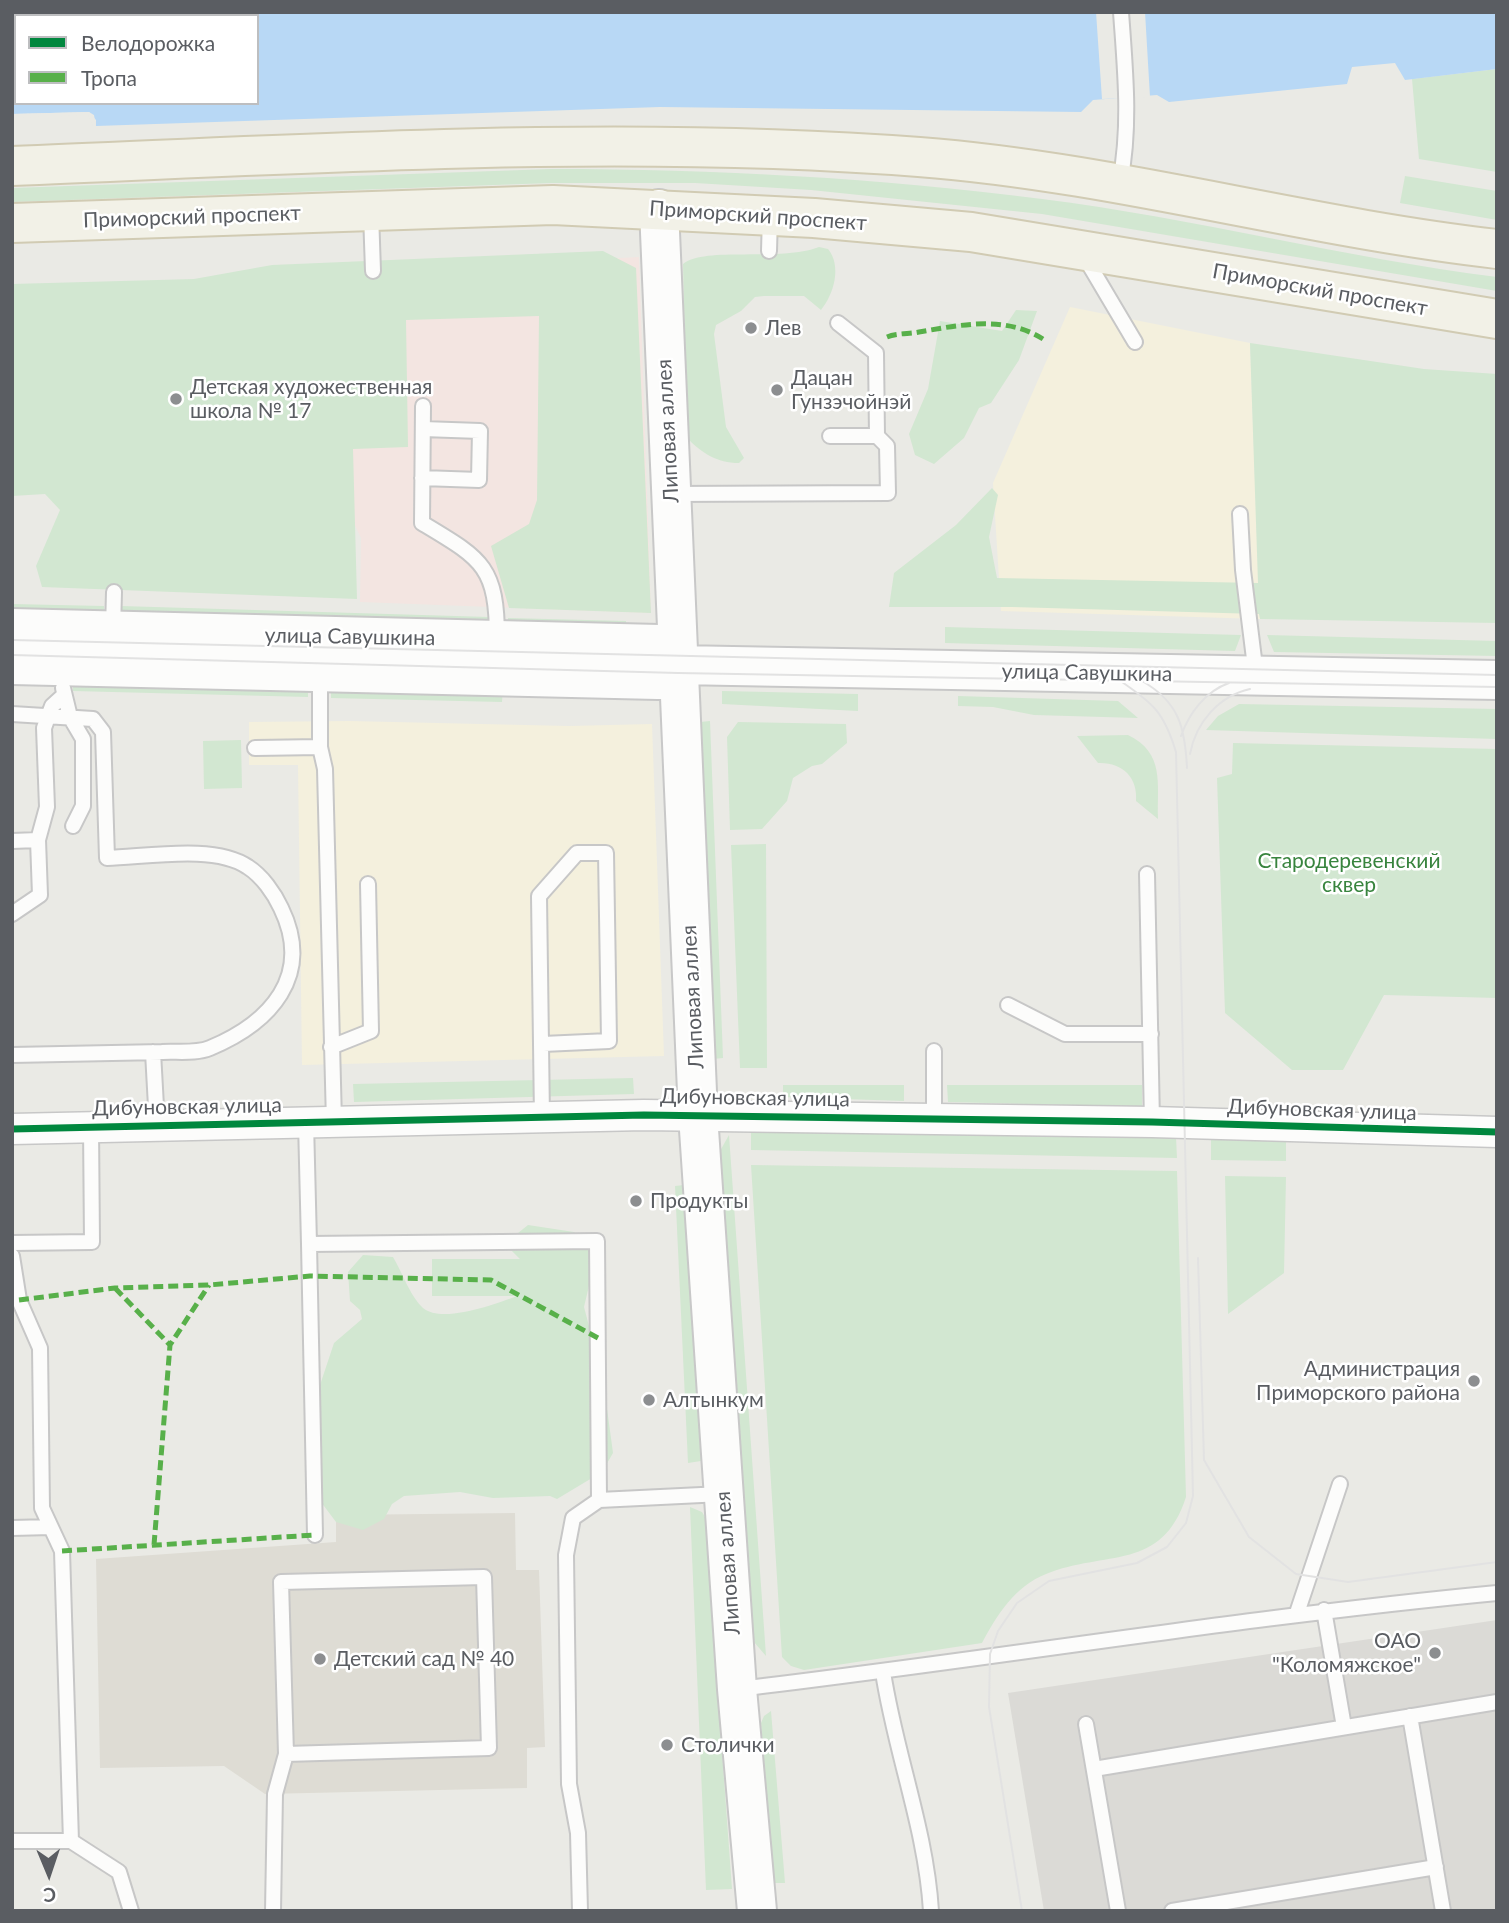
<!DOCTYPE html>
<html>
<head>
<meta charset="utf-8">
<style>
	body { margin:0 }
	#map { position:relative; width:1509px; height:1923px; overflow:hidden; background:#eaeae5; font-family:Lato,sans-serif }
	canvas { display:block }
	.frame { position:absolute; inset:0; border:14px solid #5a5d62; pointer-events:none }
	.legend { position:absolute; left:14px; top:14px; width:245px; height:91px; box-sizing:border-box; background:#fff; border:2px solid #bdbec0; margin:0; padding:9px 12px; list-style:none; font-size:21px; color:#5a5d62 }
	.legend li { display:flex; align-items:center; gap:14px; height:35px }
	.legend b { width:35px; border:2px solid #bdbec0 }
	.north { position:absolute; left:14px; top:1839px; width:70px; height:70px; -webkit-text-stroke:5px #fff; paint-order:stroke; rotate:178deg; font-size:19px; font-weight:700; line-height:28px; text-align:center; color:#5a5d62 }
	.north::after { content:''; display:block; margin:auto; width:24px; height:32px; background:#5a5d62; clip-path:polygon(50% 0,100% 100%,50% 72%,0 100%) }
</style>
</head>
<body>
<div id="map">
<canvas width="1509" height="1923"></canvas>
<div class="frame"></div>
<ul class="legend">
<li><b style="height:9px;background:#00873e"></b>Велодорожка</li>
<li><b style="height:9px;background:#58b04a"></b>Тропа</li>
</ul>
<div class="north">С</div>
</div>
<script>
const ctx = document.querySelector('canvas').getContext('2d');
ctx.lineJoin = 'round';
function paint(path, color) {
  ctx.fillStyle = color;
  ctx.fill(path, 'evenodd');
}
function strokePath(path, color, width, dash) {
  ctx.strokeStyle = color;
  ctx.lineWidth = width;
  ctx.lineCap = dash ? 'butt' : 'round';
  ctx.setLineDash(dash || []);
  ctx.stroke(path);
}
function label(font, color, halo, rows, align = 'center') {
  ctx.font = font + ' Lato,sans-serif';
  ctx.lineWidth = 5;
  ctx.setLineDash([]);
  ctx.textBaseline = 'middle';
  ctx.strokeStyle = halo;
  ctx.fillStyle = color;
  for (const [text, x, y, turn = 0] of rows) {
    ctx.save();
    ctx.translate(x, y);
    ctx.rotate((+turn || 0) * Math.PI / 180);
    ctx.textAlign = isNaN(turn) ? turn : align;
    if (halo) ctx.strokeText(text, 0, 0);
    ctx.fillText(text, 0, 0);
    ctx.restore();
  }
}
paint(new Path2D(`
	M1070,307l180,36 10,276 -259,-8 -8,-128z
	M349,721l220,5 83,-2 12,332 -362,9 -4,-300h-49v-43z`), '#f4f0dd');
paint(new Path2D(`
	M1497,1620v291h-453l-36,-218z`), '#dbdad6');
paint(new Path2D(`
	M515,1513l1,57h23l6,177 -18,1v40l-262,6 -41,-28 -124,2 -4,-209 240,-17v-27z`), '#dedcd4');
paint(new Path2D(`
	M639,257l12,356 -291,-11 1,-64 -11,-23 8,-219 15,-25z`), '#f3e5e1');
paint(new Path2D(`
	M1497,69v103l-78,-13 -7,-80z
	M551,169c164,0 328,9 491,30 153,19 302,59 455,78v14l-455,-77 -231,-24 -116,-7h-143l-540,19v-14z
	M1405,176l92,15v29l-97,-17z
	M819,247l9,2c14,17 6,45 -7,61l-17,-14h-40l-9,1 -14,14 -25,14 -2,9 12,93 18,31 -5,5c-22,0 -37,-10 -52,-25l-4,-174c22,-18 98,-2 136,-17z
	M603,251l33,17 15,345 -142,-5 -18,-62 38,-22 8,-24 2,-184 -133,4 2,127 -55,2 4,150 -315,-12 -6,-21 24,-56 -15,-16 -33,2v-212l182,-5 78,-14z
	M1016,310l21,1 -18,49 -28,43 -12,5 -15,30 -30,26 -19,-9 -6,-21 19,-45 12,-68 62,10z
	M1250,343l174,26 73,5v249l-237,-4 -1,-5 -247,-7h-123l5,-34 62,-48 36,-37 6,7 -9,42 8,41 261,5z
	M12,604l92,2v16l-92,-2z
	M121,606l368,11 -1,15 -367,-11z
	M508,618l118,3v14l-118,-3z
	M945,627l296,8 -6,16 -290,-8z
	M1267,635l230,6v15l-223,-4z
	M73,675l235,6v16l-235,-6z
	M331,682l172,4 -1,16 -171,-4z
	M722,691l136,3v17l-136,-7z
	M958,696l160,5 20,17 -104,-3 -41,-8 -35,-1z
	M1239,704l258,5v30l-291,-9 12,-14z
	M710,721l13,337 -10,1 -13,-337z
	M738,722l108,2 1,19 -25,21 -10,2 -19,12 -6,23 -25,28 -32,1 -3,-93z
	M1128,735c37,18 29,48 30,84l-22,-18c2,-24 -14,-39 -38,-38l-21,-27z
	M241,740l1,48 -38,1 -1,-48z
	M1233,743l264,6v249l-113,-3 -41,75h-51l-67,-57 -8,-235 15,-4z
	M766,844l1,224h-27l-9,-223z
	M633,1078l1,16 -280,8 -1,-18z
	M783,1085h121v16l-121,-4z
	M947,1085h195v22l-194,-5z
	M751,1126l425,11 1,21 -426,-8z
	M729,1135l37,521 -12,-14 -34,-491z
	M1211,1138l75,1v22l-75,-1z
	M751,1165l426,6 9,326c-24,75 -81,53 -140,77 -31,12 -49,41 -64,69l-178,27 -13,-4 -9,-9z
	M1225,1176l61,1 -2,96 -56,41z
	M684,1185l17,276 -13,2 -13,-277z
	M528,1225l46,7 15,13 3,28 -8,34 19,72 10,74 -11,19 -45,27 -7,-3 -57,2 -33,-6 -56,4 -12,8 -8,15 -21,11 -27,-8 -21,-28 3,-103 16,-48 28,-24 -2,-9 -10,-9 -2,-29 15,-17 30,2c9,15 17,39 30,51 19,16 73,-4 94,-12h-85v-37h88l-9,-9 2,-13z
	M690,1507l12,5 3,5 27,372 -26,1z
	M771,1711l14,172h-11l-13,-160 3,-7z`), '#d2e7d1');
paint(new Path2D(`
	M12,12h1485v57l-92,11 -10,-17 -43,4 -5,17 -178,18 -12,-7 -64,5 -12,12 -421,-5 -564,19v-6l-7,-8 -77,2zM16,16h241v87h-241z`), '#b8d8f5');
paint(new Path2D(`
	M1096,12h49l5,85 -48,2z
	M89,112l5,3 2,11h-3l-5,-11 -76,3v-4z`), '#eaeae5');
const service = new Path2D(`
	M1120,182c11,-57 5,-113 1,-170
	M371,213l2,58
	M769,251l1,-35
	M1084,256l51,86
	M423,406l-1,117c60,36 75,43 75,116
	M830,436h47l-1,-83 -38,-30
	M422,478l57,2 1,-49 -57,-2
	M672,494l216,-1 -1,-47 -10,-10
	M1240,514l3,56 13,105
	M113,629l1,-37
	M320,673v74l5,22 9,353
	M63,688l7,29 13,22v67l-10,20
	M12,714l81,5 10,13 4,126c39,-1 108,-14 141,9 14,9 26,26 33,41 33,68 -11,115 -71,140 -14,6 -34,3 -48,4 -50,1 -100,2 -150,3
	M255,748l65,-1
	M12,841l26,-1
	M1147,874l5,248
	M12,914l28,-19 -2,-55 9,-33 -3,-79 8,-22 11,-10
	M1008,1005l57,29h86
	M331,1047l40,-16 -3,-147
	M934,1051v68
	M153,1052l4,73
	M542,1118l-3,-222 38,-43h29l3,188 -66,3
	M306,1122l3,122 288,-3 2,259 123,-6
	M12,1243l80,-1 -1,-115
	M309,1244l6,291
	M12,1256l7,44 21,48 2,160 20,43 9,290 48,31 12,39
	M12,1528l39,-1
	M1324,1610l20,117
	M1297,1613l43,-129
	M883,1672c12,80 43,157 48,239
	M739,1689c253,-30 504,-72 758,-96
	M1410,1716l33,195
	M1086,1724l32,187
	M1094,1769l403,-67
	M12,1841h59
	M273,1911l2,-117 11,-40 -5,-172 203,-5 5,171 -203,6
	M580,1911l-2,-78 -9,-49 -3,-229 7,-37 26,-18
	M1172,1911l264,-44`);
const minor = new Path2D(`
	M12,1129l632,-14 508,7 345,10`);
const secondary = new Path2D(`
	M659,209l39,906 39,574 20,222
	M12,628l647,16 19,21
	M12,665l646,15 20,-15 819,15`);
const primary = new Path2D(`
	M12,166c302,-12 606,-32 907,-9 195,15 384,70 578,92
	M12,223l541,-18 261,13 157,14 526,87`);
strokePath(service, '#c7c7c7', 18);
strokePath(minor, '#c7c7c7', 33);
strokePath(secondary, '#c8c8c8', 42);
strokePath(primary, '#d1cbb3', 42);
strokePath(service, '#fcfcfb', 14);
strokePath(minor, '#fcfcfb', 30);
strokePath(secondary, '#fcfcfb', 38);
strokePath(primary, '#f2f1e7', 38);
strokePath(new Path2D(`
	M12,640l1485,35
	M12,655l666,18 819,14
	M1142,681c37,21 43,46 45,87
	M1181,736c8,-23 25,-45 48,-53
	M1190,754c6,-32 29,-58 60,-65
	M1198,1258l6,202 45,77 47,37 52,8 149,-20
	M1022,1911l-33,-204 1,-53 8,-23 19,-28 32,-22 88,-18 30,-16 19,-24 7,-27 -17,-744c-12,-40 -23,-49 -57,-72`), '#e2e2e2', 2);
strokePath(new Path2D(`
	M887,337c10,-4 22,-3 32,-5 41,-7 86,-17 124,7
	M115,1288l55,57
	M19,1300l96,-12 94,-3 101,-9 181,4 107,58
	M154,1545l16,-200 39,-60
	M62,1551l253,-16`), '#58b04a', 5, [10, 5]);
strokePath(new Path2D(`
	M12,1129l632,-14 508,7 345,10`), '#00873e', 7);
for (const [x, y, r, color] of [
	[751,328,7,"#8c8e90"],
	[777,390,7,"#8c8e90"],
	[176,399,7,"#8c8e90"],
	[636,1201,7,"#8c8e90"],
	[1474,1381,7,"#8c8e90"],
	[649,1400,7,"#8c8e90"],
	[1435,1653,7,"#8c8e90"],
	[320,1659,7,"#8c8e90"],
	[667,1745,7,"#8c8e90"]
]) {
  const dot = new Path2D();
  dot.arc(x, y, r, 0, 2 * Math.PI);
  ctx.fillStyle = color;
  ctx.fill(dot);
  strokePath(dot, '#fff', 2.5);
}
label('21px', '#5a5d62', '#fff', [
	["Приморский проспект",758,216,4],
	["Приморский проспект",192,217,-2],
	["Приморский проспект",1320,290,10],
	["Липовая аллея",668,431,-93],
	["улица Савушкина",350,637,1],
	["улица Савушкина",1087,673,1],
	["Липовая аллея",693,997,-93],
	["Дибуновская улица",755,1098,1],
	["Дибуновская улица",187,1107,-1],
	["Дибуновская улица",1322,1110,2],
	["Липовая аллея",728,1563,-94]
]);
label('21px', '#5a5d62', '#fff', [
	["Лев",765,328],
	["Дацан",791,378],
	["Гунзэчойнэй",791,402],
	["Детская художественная",190,387],
	["школа № 17",190,411],
	["Продукты",650,1201],
	["Администрация",1460,1369,"right"],
	["Приморского района",1460,1393,"right"],
	["Алтынкум",663,1400],
	["ОАО",1421,1641,"right"],
	["\"Коломяжское\"",1421,1665,"right"],
	["Детский сад № 40",334,1659],
	["Столички",681,1745]
], 'left');
label('21px', '#38843e', '#fff', [
	["Стародеревенский",1349,861],
	["сквер",1349,885]
]);
</script>
</body>
</html>
